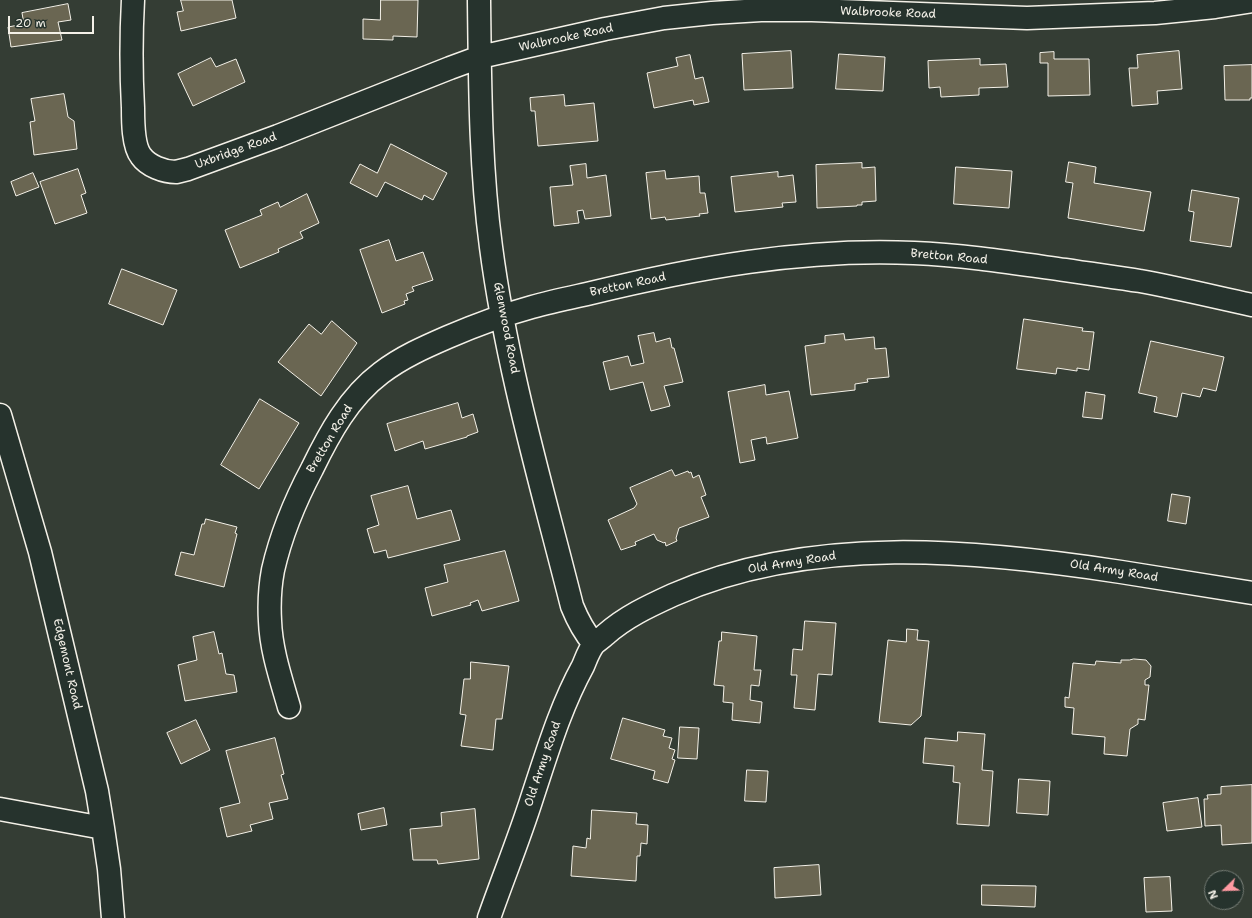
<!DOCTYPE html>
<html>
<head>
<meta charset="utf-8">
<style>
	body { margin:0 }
	#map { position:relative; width:1252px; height:918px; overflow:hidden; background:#343d34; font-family:"Shantell Sans",sans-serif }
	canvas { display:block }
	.north { position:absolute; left:1204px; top:870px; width:40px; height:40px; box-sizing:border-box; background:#26332d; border:1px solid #787f78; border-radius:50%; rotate:247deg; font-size:11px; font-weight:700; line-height:16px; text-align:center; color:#f4f1e8 }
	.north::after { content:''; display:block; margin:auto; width:14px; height:18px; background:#ff9aa2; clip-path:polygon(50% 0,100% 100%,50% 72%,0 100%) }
	.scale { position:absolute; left:8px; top:16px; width:86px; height:18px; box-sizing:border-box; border:2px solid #f4f1e8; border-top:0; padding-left:5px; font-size:12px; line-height:14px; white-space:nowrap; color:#f4f1e8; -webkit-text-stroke:3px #26332d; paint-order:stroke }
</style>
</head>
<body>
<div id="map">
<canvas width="1252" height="918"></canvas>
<div class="north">N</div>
<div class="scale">20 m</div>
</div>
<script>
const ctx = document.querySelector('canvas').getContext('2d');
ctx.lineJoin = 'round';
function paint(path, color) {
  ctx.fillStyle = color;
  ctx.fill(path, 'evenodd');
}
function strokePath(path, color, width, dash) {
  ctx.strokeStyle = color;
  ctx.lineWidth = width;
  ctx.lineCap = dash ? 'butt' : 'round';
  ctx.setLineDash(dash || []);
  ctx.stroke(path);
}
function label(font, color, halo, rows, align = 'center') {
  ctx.font = font + ' "Shantell Sans",sans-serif';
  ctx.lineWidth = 3.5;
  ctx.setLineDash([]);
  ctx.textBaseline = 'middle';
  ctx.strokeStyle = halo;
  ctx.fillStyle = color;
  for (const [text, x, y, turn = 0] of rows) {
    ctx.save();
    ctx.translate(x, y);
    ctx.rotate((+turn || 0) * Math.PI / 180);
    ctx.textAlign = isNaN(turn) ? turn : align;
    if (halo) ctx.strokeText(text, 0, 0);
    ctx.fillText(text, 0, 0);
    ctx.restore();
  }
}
const building = new Path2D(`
	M181,0h51l4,18 -55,13 -4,-19 6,-1z
	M381,0h37l-1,37 -24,-1v4l-30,-1v-20l17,1z
	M68,4l3,16 -13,2 4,18 -51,7 -3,-20 16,-3 -2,-11z
	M791,51l2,37 -49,2 -2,-36z
	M1179,51l3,38 -25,2 1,13 -26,2 -3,-38h9l-1,-13z
	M1054,52v7h35l1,36 -42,1v-33h-8v-10z
	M839,54l46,3 -2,34 -47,-2z
	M690,55l5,24 8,-2 6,25 -15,3 -1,-5 -39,8 -7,-35 31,-7 -2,-8z
	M211,58l5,9 20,-8 9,23 -52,24 -15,-32z
	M980,59v6l26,-1 2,23 -29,1v7l-38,2 -1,-10 -11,1 -1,-27z
	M1252,65v33h-2v2h-25l-1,-34z
	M64,94l4,23 6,4 3,28 -43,6 -4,-33 5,-1 -4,-22z
	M564,95l1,11 29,-3 4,38 -60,5 -3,-35h-4l-1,-13z
	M391,144l56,29 -14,27 -9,-5 -2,5 -37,-18 -8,15 -27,-14 10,-19 17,9z
	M1069,162l27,5 -2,16 57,9 -7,39 -76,-13 5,-35 -7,-1z
	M862,163v5l13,-1 1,34 -14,1v3h-5v1l-40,2 -1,-43z
	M586,164l1,14 19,-3 5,41 -26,3 -2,-9 -6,1 2,12 -25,3 -4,-39 23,-2 -3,-19z
	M956,167l56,4 -3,37 -55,-4z
	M78,169l8,24 -5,2 6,18 -32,11 -15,-42z
	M665,171l1,8 33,-3 1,17h5l3,20 -9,1 1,2 -34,4 -1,-3 -14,2 -5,-46z
	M778,172v5l15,-2 3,27 -14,1 1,4 -48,5 -4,-35z
	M33,173l6,14 -23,9 -5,-14z
	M1192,190l47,8 -8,49 -41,-6 4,-29 -5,-1z
	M307,194l12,29 -19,9 3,6 -25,11 1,3 -39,16 -15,-38 37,-15 -2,-5 18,-8 2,5z
	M389,240l7,21 27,-9 10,28 -21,7 2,4 -8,3 2,6 -4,1 1,3 -23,9 -22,-63z
	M122,269l55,21 -14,35 -54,-21z
	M1024,319l59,9 -1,3 12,1 -5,38 -12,-2v3l-20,-3 -1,6 -39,-5z
	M332,321l25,22 -36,53 -43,-34 31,-38 12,10z
	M654,333l2,9 14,-4 2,10h2l9,34 -19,4 6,20 -19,5 -8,-29 -33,8 -7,-28 25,-6 3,10 13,-3 -6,-27z
	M844,334l1,6 29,-3 1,12 11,-1 3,29 -22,2 1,3 -13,2v6l-44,5 -6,-49 20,-3v-7z
	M1151,341l73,16 -8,34 -13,-3 -3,9 -18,-4 -5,24 -23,-5 3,-15 -18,-4z
	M765,385l1,10 23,-4 9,47 -31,6 -1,-7 -15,3 4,20 -15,3 -12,-71z
	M1086,392l19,3 -3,24 -19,-2z
	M260,399l39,24 -40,66 -38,-24z
	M458,403l4,15 11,-4 5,18 -11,4v1l-42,12 -2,-8 -28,10 -8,-27z
	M672,470l3,6 13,-5 1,2 2,-1 2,6 6,-3 7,20 -5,2 8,20 -30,11 -3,10 1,3 -11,5 -1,-4 -1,1 -7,-3 -3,-6 -19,8 1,3 -15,5 -13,-30 26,-12 3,-4 -7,-16z
	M408,486l9,33 34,-9 9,30 -72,18 -2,-8 -12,3 -7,-24 12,-4 -8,-29z
	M1172,494l18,3 -4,27 -18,-3z
	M206,519l31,8 -2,6 2,1 -13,53 -49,-12 6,-23 13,3 8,-31h2z
	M505,551l14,50 -37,10 -4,-11 -8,3 1,2 -39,11 -7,-28 23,-6 -4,-17z
	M805,621l31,2 -4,52 -14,-1 -3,36 -21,-2 3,-33h-6l2,-26 9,1z
	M907,629l11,1 -1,10 12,1 -8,75 -10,9 -32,-3 9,-82 18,2z
	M214,632l5,22 3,-1 4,21 8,1 3,17 -52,9 -7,-36 19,-5 -4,-23z
	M722,632l35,4 -3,34h7l-2,16 -8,-1 -1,15 12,2 -2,21 -28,-3 1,-17 -10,-1 1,-16 -10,-1 5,-44h2z
	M1134,659l12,1 5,6 -1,11 -5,3v5h4l-4,35 -7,-1v5l-8,5 -3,27 -23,-2 1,-17 -33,-3 2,-26 -9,-1v-10l4,1 4,-35 22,2 1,-4 25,2v-3h8z
	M471,662l38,4 -7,53h-6l-3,31 -32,-4 5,-31 -6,-1 4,-35h6z
	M623,718l42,12 -2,6 9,2 -3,10 6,2 -3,9 3,1 -7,23 -15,-4 2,-8 -44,-12z
	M196,720l14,30 -29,14 -14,-31z
	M680,727l19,1 -2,31 -19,-1z
	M958,732l27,2 -3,36 11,1 -4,55 -32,-2 3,-41 -7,-1 1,-16 -31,-3 2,-25 32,3z
	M275,738l9,36 -3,1 7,24 -19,4 4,16 -23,6 2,6 -25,6 -7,-29 20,-5 -14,-52z
	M747,770l21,1 -2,31 -21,-1z
	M1019,779l31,2 -2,34 -31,-2z
	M1252,785v58l-30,2 -1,-20 -16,1 -1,-27h4l-1,-4 14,-1v-7z
	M1198,798l4,29 -35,4 -4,-28z
	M384,808l3,17 -26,5 -3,-16z
	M475,809l4,50 -41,5 -1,-4h-24l-3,-31 32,-3 -1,-13z
	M592,810l45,3 -1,11 12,1 -1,19 -6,-1 -1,13h-3l-1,25 -65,-5 2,-30 13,2 1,-10 3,1z
	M819,865l2,30 -46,3 -1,-30z
	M1170,877l2,34 -26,1 -2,-34z
	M982,885l54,1 -1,21 -53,-2z`);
paint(building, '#6a6652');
strokePath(building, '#f4f1e8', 1);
const minor = new Path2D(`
	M133,0c-2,36 -2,72 0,108 0,13 0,38 8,48 7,10 23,16 35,16 4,-1 8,-2 12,-3l90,-33 172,-68 30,-11 125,-28 59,-11 48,-5 49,-3h51l215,8 128,-5 60,-6 37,-6
	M479,0c1,82 1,165 12,247 16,122 51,240 81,359 6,15 12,26 22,38
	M0,415l40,137 57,239 6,37 6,41 4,49
	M289,707c-8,-28 -18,-57 -19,-86 -1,-17 0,-35 3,-51 8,-35 22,-69 39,-101 17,-35 37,-72 69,-96 21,-16 44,-26 67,-36 28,-12 55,-22 84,-30 18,-5 37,-9 55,-13 107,-26 216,-46 327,-41 50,2 101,10 151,17 25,4 50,7 75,11 38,7 75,16 112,24
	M0,809l103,19
	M489,918c14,-40 30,-79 43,-120 15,-45 28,-90 51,-132 3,-7 6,-16 11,-22 3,-3 8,-6 11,-9 20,-18 44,-29 68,-40 138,-61 303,-45 448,-23 44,7 88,14 131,21`);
strokePath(minor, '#f4f1e8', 25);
strokePath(minor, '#26332d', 22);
label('12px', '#f4f1e8', '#26332d', [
	["Walbrooke Road",888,13,2],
	["Walbrooke Road",566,38,-12],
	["Uxbridge Road",236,151,-20],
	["Bretton Road",949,257,5],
	["Bretton Road",628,285,-12],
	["Glenwood Road",506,328,79],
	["Bretton Road",330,439,-59],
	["Old Army Road",792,563,-9],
	["Old Army Road",1114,571,9],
	["Edgemont Road",67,664,77],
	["Old Army Road",543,764,-71]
]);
</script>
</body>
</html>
